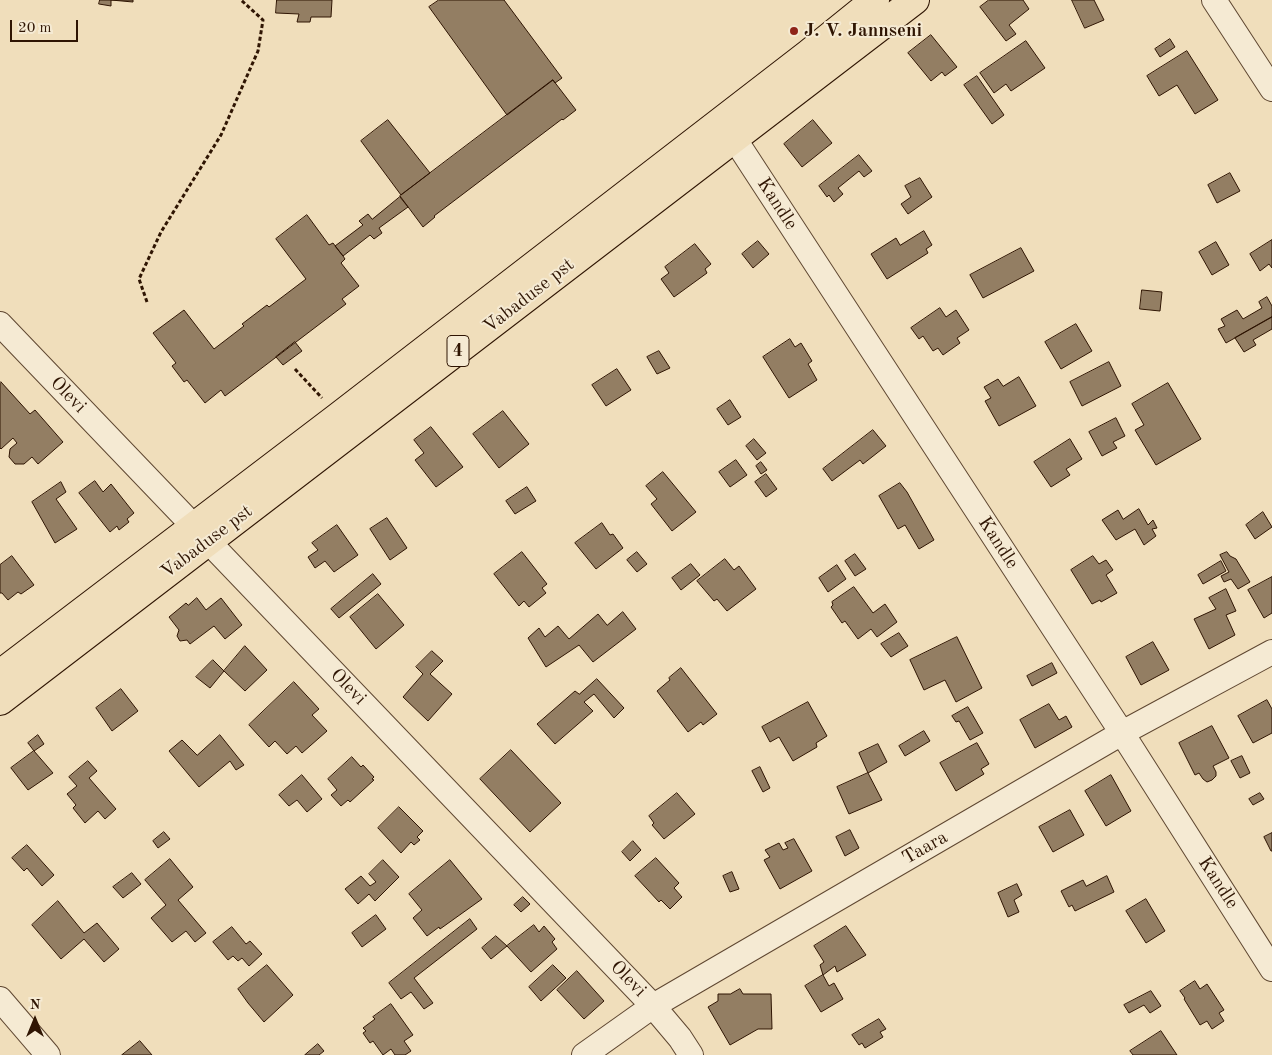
<!DOCTYPE html>
<html>
<head>
<meta charset="utf-8">
<style>
	body { margin:0 }
	#map { position:relative; width:1272px; height:1055px; overflow:hidden; background:#f0debb; font-family:"Old Standard TT",serif }
	canvas { display:block }
	.north { position:absolute; left:10px; top:995px; width:50px; height:50px; -webkit-text-stroke:4px #f5ead3; paint-order:stroke; rotate:0deg; font-size:14px; font-weight:700; line-height:20px; text-align:center; color:#2f1503 }
	.north::after { content:''; display:block; margin:auto; width:18px; height:22px; background:#2f1503; clip-path:polygon(50% 0,100% 100%,50% 72%,0 100%) }
	.scale { position:absolute; left:10px; top:20px; width:68px; height:22px; box-sizing:border-box; border:2px solid #2f1503; border-top:0; padding-left:6px; font-size:15px; line-height:18px; white-space:nowrap; color:#2f1503; -webkit-text-stroke:4px #f5ead3; paint-order:stroke }
</style>
</head>
<body>
<div id="map">
<canvas width="1272" height="1055"></canvas>
<div class="north">N</div>
<div class="scale">20 m</div>
</div>
<script>
const ctx = document.querySelector('canvas').getContext('2d');
ctx.lineJoin = 'round';
function paint(path, color) {
  ctx.fillStyle = color;
  ctx.fill(path, 'evenodd');
}
function strokePath(path, color, width, dash) {
  ctx.strokeStyle = color;
  ctx.lineWidth = width;
  ctx.lineCap = dash ? 'butt' : 'round';
  ctx.setLineDash(dash || []);
  ctx.stroke(path);
}
function label(font, color, halo, rows, align = 'center') {
  ctx.font = font + ' "Old Standard TT",serif';
  ctx.lineWidth = 4;
  ctx.setLineDash([]);
  ctx.textBaseline = 'middle';
  ctx.strokeStyle = halo;
  ctx.fillStyle = color;
  for (const [text, x, y, turn = 0] of rows) {
    ctx.save();
    ctx.translate(x, y);
    ctx.rotate((+turn || 0) * Math.PI / 180);
    ctx.textAlign = isNaN(turn) ? turn : align;
    if (halo) ctx.strokeText(text, 0, 0);
    ctx.fillText(text, 0, 0);
    ctx.restore();
  }
}
const building = new Path2D(`
	M100,0h33v2l-22,-2v6l-12,-2z
	M277,0h55l-1,17h-20l-1,5h-13l2,-8 -23,-1z
	M439,0h65l58,78 -7,5 -2,-3 -46,35 -78,-108z
	M989,0h34l6,9 -20,16 7,9 -10,7 -26,-34z
	M1072,0h22l10,20 -19,8z
	M931,35l26,32 -12,9 -3,-4 -11,9 -23,-28z
	M1170,39l5,8 -15,10 -5,-8z
	M1026,41l19,27 -34,23 -5,-7 -12,9 -14,-20z
	M1187,51l31,49 -23,14 -18,-29 -18,11 -12,-20z
	M977,76l27,39 -12,9 -28,-39z
	M553,80l23,30 -13,10 -1,-1 -128,97 1,1 -12,10 -23,-31z
	M388,120l42,53 -29,22 -40,-54z
	M813,120l19,23 -30,24 -18,-23z
	M859,155l13,16 -8,6 -5,-6 -21,17 5,6 -9,8 -5,-7 -2,2 -8,-11z
	M1230,173l10,18 -23,12 -9,-18z
	M920,178l12,19 -24,17 -7,-10 10,-7 -6,-11z
	M400,197l8,10 -29,21 3,5 -8,6 -4,-4 -27,21 -8,-10 28,-21 -4,-4 9,-7 4,5z
	M307,215l22,30 4,-2 10,13 2,3 -4,4 18,23 -17,13 4,5 -121,92 -4,-6 -16,13 -18,-23 -3,2 -12,-16 4,-3 -23,-30 31,-23 30,39 30,-23 -2,-2 25,-19 2,2 37,-28 -30,-40z
	M924,231l8,14 -6,4 2,4 -41,26 -16,-25 25,-16 4,7z
	M1272,240v28l-3,-4 -9,7 -10,-17z
	M758,241l11,13 -16,14 -11,-14z
	M1216,242l13,23 -17,10 -13,-23z
	M695,244l16,20 -6,5 2,4 -33,24 -13,-18 8,-6 -4,-6z
	M1021,248l13,23 -51,27 -13,-23z
	M1142,290l20,2 -2,19 -20,-2z
	M1267,297l5,9v11l-46,26 -8,-14 7,-3 -4,-7 16,-9 6,9 19,-11 -3,-6z
	M940,308l6,9 10,-7 13,20 -12,8 3,5 -17,12 -5,-7 -5,3 -10,-15 -4,3 -8,-11z
	M1272,317v12l-19,11 3,5 -12,7 -9,-14z
	M1076,324l16,27 -31,18 -16,-27z
	M790,339l5,8 6,-4 11,18 -4,3 9,16 -28,18 -26,-41z
	M295,342l7,9 -19,14 -7,-8z
	M659,351l11,17 -13,6 -10,-17z
	M1109,362l12,24 -39,20 -12,-24z
	M617,369l14,21 -25,16 -14,-21z
	M1019,377l17,29 -37,20 -14,-25 6,-3 -7,-11 14,-8 5,7z
	M1,382l29,32 5,-4 28,32 -25,22 -6,-7 -8,7h-9l-6,-7 1,-8 7,-6 -4,-5 -12,11 -1,-1v-65z
	M1168,383l33,56 -45,26 -21,-35 9,-5 -12,-21z
	M730,400l11,17 -13,8 -11,-16z
	M503,411l26,33 -30,24 -26,-34z
	M1116,418l9,18 -12,6 4,6 -15,8 -13,-24z
	M431,427l32,40 -27,20 -21,-27 9,-7 -10,-13z
	M873,430l13,16 -23,18 -3,-4 -28,21 -9,-12z
	M754,439l12,14 -9,7 -11,-14z
	M1070,439l12,20 -16,10 4,6 -19,12 -17,-25z
	M736,460l11,15 -17,12 -11,-15z
	M761,462l6,8 -6,4 -5,-8z
	M663,472l33,40 -24,19 -21,-27 6,-5 -11,-13z
	M766,474l11,15 -11,8 -11,-15z
	M95,481l8,11 8,-8 23,29 -7,6 2,3 -10,8 -2,-4 -7,6 -31,-39z
	M61,482l5,10 -10,7 21,30 -22,14 -23,-41z
	M900,483l7,9 27,48 -15,9 -14,-24 -7,4 -19,-33z
	M527,487l9,14 -21,13 -9,-13z
	M1139,509l9,16 5,-5 4,8 -5,1 4,7 -12,9 -9,-16 -19,11 -14,-20 16,-10 5,9z
	M1263,512l9,15 -17,12 -9,-14z
	M387,518l20,30 -17,12 -20,-31z
	M602,523l8,12 3,-1 10,14 -27,21 -21,-26z
	M337,525l21,30 -24,17 -9,-11 -10,7 -7,-11 10,-7 -6,-7z
	M522,552l25,32 -5,4 4,5 -17,14 -5,-6 -5,5 -25,-32z
	M637,552l10,12 -10,8 -10,-12z
	M1227,552l3,4 6,3 14,23 -12,7 -7,-10 -7,3 -3,-6 8,-4 -9,-17z
	M855,554l11,15 -11,7 -10,-15z
	M12,556l22,29 -13,9 -3,-2 -10,8 -6,-7h-2v-28z
	M1093,556l6,8 7,-4 7,10 -7,5 11,18 -16,9 -1,-2 -8,4 -21,-34z
	M725,559l9,11 5,-4 17,23 -29,22 -10,-12 -3,2 -17,-20z
	M1221,561l5,10 -23,13 -5,-9z
	M691,564l9,11 -19,15 -9,-12z
	M837,565l9,14 -18,13 -9,-14z
	M373,574l8,10 -42,34 -8,-9z
	M1272,577v36l-8,5 -16,-28z
	M854,587l19,26 12,-9 12,18 -20,15 -6,-8 -13,10 -13,-18 -3,2 -11,-16 2,-2 -1,-3z
	M1226,589l10,22 -10,4 9,20 -26,14 -15,-30 22,-10 -7,-11z
	M378,594l26,31 -28,24 -26,-32z
	M197,598l9,12 15,-12 21,27 -17,14 -11,-13 -24,18 -3,-4 -7,1 -3,-5 2,-6 -10,-13 17,-14 2,2z
	M623,612l13,17 -43,33 -14,-17 -33,22 -18,-29 11,-10 6,9 13,-11 11,13 29,-25 9,11z
	M899,633l9,13 -17,11 -10,-13z
	M957,637l25,51 -26,14 -11,-22 -21,10 -14,-30z
	M1153,642l16,28 -28,15 -15,-28z
	M245,646l22,24 -22,21 -21,-20z
	M432,651l11,10 -13,13 22,20 -24,27 -25,-24 20,-23 -7,-7z
	M213,660l11,11 -14,17 -14,-11z
	M1052,663l5,10 -25,13 -5,-10z
	M681,668l36,46 -14,11 -2,-3 -13,10 -31,-41 13,-11 -1,-2z
	M597,679l27,29 -10,10 -20,-24 -10,8 9,9 -38,33 -18,-20 38,-33 4,3z
	M294,682l25,27 -7,6 15,16 -25,22 -6,-7 -9,8 -12,-13 -6,6 -20,-22z
	M121,689l17,22 -26,20 -16,-23z
	M1267,700l5,9v24l-19,10 -15,-27z
	M808,702l19,34 -11,7 1,4 -24,14 -14,-24 -9,5 -8,-15z
	M1049,704l10,16 7,-4 6,11 -37,21 -15,-28z
	M968,707l15,26 -13,7 -11,-19 -3,1 -4,-6z
	M1212,726l17,32 -16,8 3,6v4l-4,4 -5,2 -4,-3 -4,-6 -4,2 -16,-32z
	M924,731l6,10 -25,15 -6,-10z
	M38,735l6,9 -10,7 -6,-8z
	M220,735l24,30 -8,5 -6,-9 -31,26 -30,-36 13,-11 15,15z
	M977,743l12,21 -8,5 3,5 -28,17 -16,-28z
	M878,744l9,18 -19,11 -9,-20z
	M511,750l50,53 -31,29 -50,-53z
	M34,751l19,22 -25,17 -17,-22z
	M1242,756l8,17 -10,5 -9,-17z
	M352,757l9,10 2,-2 11,12 -2,2 2,1 -24,22 -2,-2 -7,6 -10,-11 6,-5 -9,-11z
	M88,761l9,10 -8,7 27,31 -11,10 -7,-8 -13,12 -12,-15 3,-3 -9,-11 10,-8 -8,-9z
	M760,767l10,21 -7,4 -11,-21z
	M868,773l14,27 -33,14 -12,-27z
	M302,775l20,24 -15,13 -10,-12 -8,6 -10,-11z
	M1111,775l20,36 -25,15 -21,-35z
	M677,793l18,21 -31,25 -12,-14 2,-2 -5,-7z
	M1260,793l4,6 -11,6 -4,-6z
	M399,807l24,24 -6,6 3,3 -6,5 -3,-3 -10,11 -23,-25z
	M1070,810l14,25 -31,17 -14,-25z
	M850,830l9,18 -14,8 -9,-19z
	M164,832l6,7 -12,9 -5,-7z
	M1272,833v18h-1l-7,-14z
	M794,839l18,32 -32,18 -16,-29 6,-3 -5,-7 14,-7 4,7 5,-2 -3,-5z
	M633,841l8,9 -11,11 -8,-9z
	M27,845l27,30 -12,11 -15,-18 -3,3 -12,-13z
	M656,858l23,25 -5,5 8,9 -12,12 -9,-9 -2,2 -24,-26z
	M170,859l23,28 -15,13 28,33 -11,9 -9,-11 -14,11 -21,-24 15,-13 -21,-25z
	M383,860l16,17 -24,24 -6,-7 -11,10 -13,-15 16,-13 9,10 6,-4 -7,-8z
	M450,860l32,39 -42,30 -1,-2 -12,9 -14,-18 9,-8 -13,-16z
	M732,872l7,17 -9,3 -7,-16z
	M132,873l9,11 -18,14 -10,-11z
	M1107,876l7,16 -39,19 -3,-6 -3,2 -8,-16 22,-11 3,6z
	M1017,884l5,11 -8,5 5,12 -11,5 -10,-24z
	M523,897l7,7 -9,8 -7,-7z
	M1146,899l19,32 -19,12 -20,-32z
	M58,901l26,32 13,-10 22,26 -15,13 -20,-23 -23,20 -29,-34z
	M376,915l10,14 -24,18 -10,-14z
	M470,919l7,10 -63,49 19,25 -9,6 -13,-17 -10,7 -12,-16z
	M534,925l5,7 5,-6 11,13 -3,3 5,7 -26,23 -24,-26z
	M846,926l20,29 -29,17 -2,-6 -12,9 -3,-10 4,-3 -10,-16z
	M232,927l14,17 4,-3 12,13 -13,12 -7,-8 -4,3 -5,-5 -5,4 -15,-18z
	M496,936l11,10 -16,13 -9,-11z
	M267,965l26,30 -29,27 -16,-19 -10,-14z
	M553,965l13,13 -25,23 -12,-14z
	M577,971l27,30 -20,18 -27,-29z
	M823,975l6,11 5,-3 9,16 -22,13 -16,-26z
	M1195,981l5,8 7,-5 17,26 -5,3 5,8 -12,8 -5,-8 -7,4 -16,-26 1,-1 -5,-7z
	M740,989l3,5h28l1,35h-14l-28,16 -22,-38 10,-6v-7h12z
	M1151,991l10,15 -11,7 -6,-8 -15,8 -5,-8z
	M391,1004l22,31 -9,6 7,10 -6,4h-10l-4,-6 -8,6 -10,-14 -3,2 -7,-10 3,-2 -3,-3 12,-9 -2,-2z
	M879,1019l7,10 -6,3 3,5 -18,11 -3,-5 -3,2 -7,-10z
	M1161,1031l16,24h-44l-3,-4z
	M140,1041l12,14h-30z
	M318,1044l6,7 -5,4h-14z`);
paint(building, '#937e63');
strokePath(building, '#2f1503', 1);
const minor = new Path2D(`
	M1214,0l58,89
	M723,124l11,14 388,595 150,236
	M0,324l653,682 27,32 11,17
	M0,999l48,56
	M584,1055l69,-49 469,-273 150,-81`);
const highway = new Path2D(`
	M0,674l338,-257 470,-363 67,-54
	M0,701l915,-701`);
strokePath(minor, '#5f4731', 26);
strokePath(highway, '#2f1503', 30);
strokePath(new Path2D(`
	M147,302l-8,-23 22,-47 60,-97 37,-84 5,-31 -22,-20
	M295,369l27,29`), '#2f1503', 3, [4, 2.5]);
strokePath(minor, '#f5ead3', 24);
strokePath(highway, '#f0debb', 28);
for (const [x, y, r, color] of [
	[794,31,5,"#8f2418"]
]) {
  const dot = new Path2D();
  dot.arc(x, y, r, 0, 2 * Math.PI);
  ctx.fillStyle = color;
  ctx.fill(dot);
  strokePath(dot, '#f5ead3', 2);
}
for (const [x, y, w] of [
	[458,351,22]
]) {
  const box = new Path2D();
  box.roundRect(x - w / 2, y - 15.5, w, 31, 4);
  ctx.fillStyle = '#f5ead3';
  ctx.fill(box);
  strokePath(box, '#2f1503', 1);
}
label('bold 18px', '#2f1503', null, [
	["4",458,351]
]);
label('bold 19px', '#2f1503', '#f5ead3', [
	["J. V. Jannseni",804,31]
], 'left');
label('19px', '#2f1503', '#f5ead3', [
	["Kandle",777,204,57],
	["Vabaduse pst",529,296,-38],
	["Olevi",68,395,46],
	["Vabaduse pst",207,542,-37],
	["Kandle",998,543,57],
	["Olevi",348,687,46],
	["Taara",925,848,-30],
	["Kandle",1218,883,57],
	["Olevi",628,979,46]
]);
</script>
</body>
</html>
